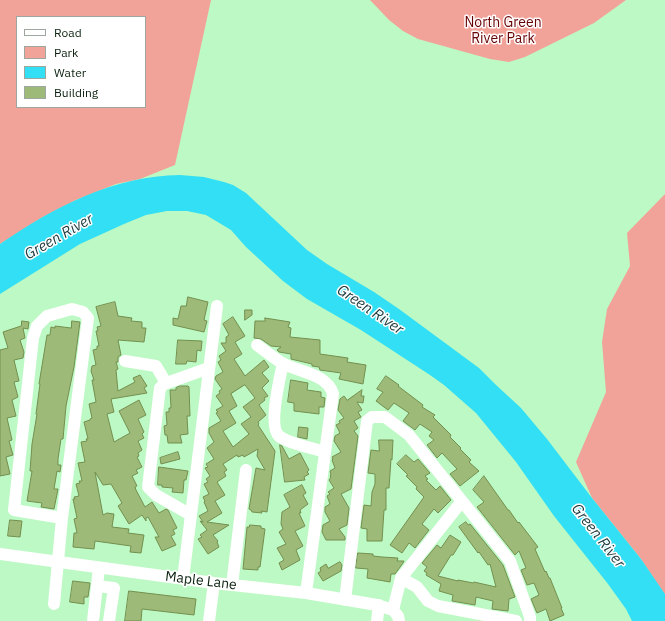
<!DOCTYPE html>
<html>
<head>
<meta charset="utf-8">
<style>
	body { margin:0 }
	#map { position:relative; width:665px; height:621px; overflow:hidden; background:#bdf9c4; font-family:"IBM Plex Sans",sans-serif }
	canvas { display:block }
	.legend { position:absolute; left:16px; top:16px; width:130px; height:92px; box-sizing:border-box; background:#fff; border:1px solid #9da69f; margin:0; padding:5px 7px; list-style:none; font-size:12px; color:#0a210e }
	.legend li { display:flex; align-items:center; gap:8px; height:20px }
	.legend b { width:20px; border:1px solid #9da69f }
</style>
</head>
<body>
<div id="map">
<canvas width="665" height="621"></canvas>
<ul class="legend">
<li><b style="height:5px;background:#fff"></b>Road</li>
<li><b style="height:11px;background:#f2a399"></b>Park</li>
<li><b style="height:11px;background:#33dff4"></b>Water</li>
<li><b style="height:11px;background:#9dba78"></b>Building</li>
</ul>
</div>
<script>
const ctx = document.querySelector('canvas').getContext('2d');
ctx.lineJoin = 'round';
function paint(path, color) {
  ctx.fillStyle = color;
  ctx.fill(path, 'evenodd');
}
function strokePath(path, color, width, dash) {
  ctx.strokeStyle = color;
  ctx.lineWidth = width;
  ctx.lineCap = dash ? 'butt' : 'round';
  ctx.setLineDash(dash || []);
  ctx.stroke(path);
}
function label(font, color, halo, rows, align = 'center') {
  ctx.font = font + ' "IBM Plex Sans",sans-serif';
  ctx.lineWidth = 3;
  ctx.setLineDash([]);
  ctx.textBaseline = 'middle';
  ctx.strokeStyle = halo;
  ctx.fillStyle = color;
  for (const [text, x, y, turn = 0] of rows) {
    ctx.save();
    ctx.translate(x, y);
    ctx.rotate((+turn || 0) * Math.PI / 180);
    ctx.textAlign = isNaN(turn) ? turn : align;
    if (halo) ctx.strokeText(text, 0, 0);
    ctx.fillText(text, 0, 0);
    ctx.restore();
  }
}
paint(new Path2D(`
	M0,0h211l-36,165 -35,14 -24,5 -40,16 -33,17 -43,27zM17,17h128v90h-128z
	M370,0h256l-32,23 -69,34 -16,5 -19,-3 -72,-20 -15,-8 -14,-11z
	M665,194v401l-24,-36 -49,-61 -16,-36 30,-70 -4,-50 5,-33 23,-43 -3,-33z`), '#f2a399');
paint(new Path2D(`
	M180,175l24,2 20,5 9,3 13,8 61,57 20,14 47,28 25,17 80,59 16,16 26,24 26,31 45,59 49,61 24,35v27h-33l-6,-12 -18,-25 -54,-68 -38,-54 -40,-49 -32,-28 -14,-10 -69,-45 -54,-31 -24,-18 -37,-34 -15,-17 -25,-15 -19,-4h-20l-21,4 -22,9 -44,20 -80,50v-50c54,-37 113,-68 180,-69z`), '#33dff4');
const building = new Path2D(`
	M188,297l20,5 -4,18 3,1 -3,11 -31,-7v-7l5,1 3,-13h5z
	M115,302l3,14 14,2 -1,3 11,1v6h4l-2,14 -26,-2 3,15 -3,2v5h-2l2,7 -2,1 2,21 17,-9 -2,-4 7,-3 7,11 -3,2 3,5 -36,6 3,13 -7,2 7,28 16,-9 -11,-22 20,-11 7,15 -8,4 6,13 -2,2 2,4 -6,3 4,9 -4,3 1,3 -2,1 5,10 -6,3 2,3 -6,3 5,10 -2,1 1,3 9,17 7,-5 7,11 7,-4 2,1 9,18 -4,2 2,4 -4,2 5,9 -14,6 -7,-14h4l-11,-20 -2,1v3l-4,-6 -13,9 -11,-18 4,-3 -11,-19 -8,1 -8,-13 8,43 4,-2 7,1 -2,13 17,2 -1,4 16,2 -3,18 -11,-1 1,-6 -36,-5 -1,8 -21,-2 1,-14h3l-3,-14 3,-1 -4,-19h2l-1,-2 5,-1 -3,-12 4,-1 -1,-2h3l-4,-18 7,-1 -4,-20 6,-1 -1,-2h2l-4,-17 6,-2v-1l2,-1 -3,-14 7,-2 -4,-22h2l-3,-9 1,-5 4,-1 -3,-15 4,-1v-3h2l-3,-15h2l-1,-4 4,-1 -5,-19z
	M245,310h7v5l-7,5z
	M233,317l12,19 -10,6 7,12 -8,5 11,17 19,-16 5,7 -7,6 7,8 -7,7 6,8 -4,2 1,2 -6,5 7,10 -8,7 1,2 -1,1 17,26 -8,61 -6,-1 1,2 -10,-1 -1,-2 -2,-1 7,-41 9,2 -8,-14 1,-7 -14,8 -1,-2 -5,2 -1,-2 -14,9 4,6 -3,2 2,4 -9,6 8,13 -10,6 7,12 -15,9 22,3 -16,10 5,6 -1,1 2,5 -11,7 -10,-15 4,-2 -2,-2 7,-5 -7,-9 3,1 -4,-6 9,-5 -4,-9 1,-1 -2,-4 6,-3 -5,-10 4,-2 -2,-3 4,-3 -5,-8 3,-1 -2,-3 8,-5 -7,-11 7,-6 -5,-9v-5l12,-7 -5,-8 2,-1 -2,-2 7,-4 -7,-10 4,-3 -1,-2 3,-2 -7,-10 1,-3 7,-4 -5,-10 3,-2 -2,-4 7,-5 -5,-8h5v-6l3,-2 -6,-11zM245,385l10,13 -12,9 8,10 -10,7 8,10 -16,13 -10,-16 13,-8 -7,-12 8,-5 -6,-12z
	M265,318l25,4 -2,5 3,1 -1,9 30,3v14l28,4 -1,4 19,3 -3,19 -24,-5 2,-6 -21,-3 -1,-3 -7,-1v-2l-21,-5v-5l-12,-2 -2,-2 4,-3 -10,-1 -10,-7 -7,-1 1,-17h10z
	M22,321l7,1 -1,7 -5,-1 2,10 -5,2 4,12 -1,6 -9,2 5,21 -5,1 4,15 -6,3 4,16 -9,2 5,22 -3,1 4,14 -7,2 4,17 -10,2v-126l8,-2 -5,-16 18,-6z
	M72,321l8,1 -6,45 -8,39 -3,33h-2l-3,20v6h3l-1,7 -3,-1 -3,18h4l-4,20 -13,-2 1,-4 -15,-2 5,-30h-2l2,-27 5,-30h-1l4,-30h-1l8,-49h3l1,-8 4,1v-2l16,2z
	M178,340l24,1 -1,10 -4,-1 -1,12 -9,-1 -1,3h-10z
	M386,376l13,9 -1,1 25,19 -1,2 13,8 -2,2 18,18 -1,2 11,11 -1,1 11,11 -2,2 10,9 -19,15 -10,-12 7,-5 -15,-16 -5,5 -10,-13 7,-5 -5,-4 3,-4 -12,-8 -5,6 -12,-9 6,-8 -15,-10 -6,7 -12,-9 7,-9 -6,-3z
	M291,380l17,3 -1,7 14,2v5l4,1 -1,9h-5v7l-25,-3v-8l-6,-1z
	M180,386h8l1,1 1,29h-3l1,18 -8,1 2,8h-14l-1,-8h-2l-1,-9 3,-1 -1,-13h3v-4h2l-1,-18h6v-2z
	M362,390l-1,6h3l-1,7 -6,-1 5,8 -4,2 3,5 -7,4 4,7 -4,3 4,5 -7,53 -10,5 8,14 -2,17 -8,4 6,8v3h-19l-4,-8 1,-7 7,-4 -5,-9v-5l5,-3 -3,-8 3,-2 -2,-2 6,-4 -5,-8 2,-3 -1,-1 1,-1 -1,-4 5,-3 -3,-8 1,-1 -1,-2 9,-5 -7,-11 1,-5 5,-3 -4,-8 4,-2 -1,-2 5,-3 -6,-8 2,-11 4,-3 3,4z
	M299,427l9,1 -1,11 -9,-2z
	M379,440h14l-1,20 -1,-1 -2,29h-3v22h-2l-2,31h-15v-12l-6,-1 3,-23 7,1 1,-14 3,-8v-10l-7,-1 3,-23 8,1z
	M280,445l2,1 7,13 11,-6 9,17 -2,2 2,2 -5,3 1,3 -20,2z
	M178,452l2,7 -19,5 -1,-6z
	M406,455l8,7 4,-3 12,14 -5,3 3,3 -2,1 10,10 4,-4 11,14 -13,13 -4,-4 -12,15 7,6 -14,18 -6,-5 -7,10 -12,-8 34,-48 -8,-8 1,-2 -11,-11 2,-1 -11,-11z
	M159,467l29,4 -2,9h-2l-1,13 -11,-1 1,-4 -11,-1v-2h-4z
	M484,476l24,34h1l9,13 1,-1 19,25 -3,2 10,23 1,-1 3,7h1l12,30h-1l3,7 -14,6 -4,-12 -9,4 -6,-14 8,-4 -5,-12 -7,2 -6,-15 5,-2 -7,-17 -4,4 -38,-48 7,-5 -11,-12z
	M302,485l4,8 -3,2 5,9 -8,6 1,3h-2l6,13 -10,5 8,15 -7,4 4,10 -18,10 -3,-7 5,-3 -7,-12 9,-4 -7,-12 4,-3 -2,-5 1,-12 8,-5 -6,-12z
	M10,520l12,1 -2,16 -12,-1z
	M466,522l2,3 2,-1 33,41 12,32 -6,2 -1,12 -16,-2 1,-8 -17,-4 -1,8 -23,-4 1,-6 -14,-4 2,-7 -15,-9 1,-2 -3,-2 3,-4 -5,-4 15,-18 4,3 9,-13 11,7 -8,13h-2l-13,21 20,5v-1l15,3 1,-1 22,5 -6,-23 -2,1 -9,-13 -1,1 -19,-26z
	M250,525l11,1v2l4,1 -5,38h-2v3l-15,-1 4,-42h2z
	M358,553l15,1v2l9,1 16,1 -1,3h7l-1,2 -8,11h-4l-1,8 -23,-4 1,-9 -12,-1z
	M340,562l2,3 -1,6 -18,10 -5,-8 3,-2 -1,-3 6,-4 2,4z
	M73,581l17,2 -2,14h-4v7l-14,-2z
	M129,591l67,8 -2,16 -52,-6 -1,12h-16z`);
paint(building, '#9dba78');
strokePath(building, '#738f4f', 1);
strokePath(new Path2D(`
	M257,345c8,6 17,13 25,18 16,9 46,11 51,31l-27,199
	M125,361l31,5 10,17
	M283,363c-3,14 -15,63 -4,73 10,8 34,12 46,16
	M191,515l-35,-20 -8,-8 12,-99 4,-4 45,-16
	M0,554l214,29 92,10 71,12 16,5 5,6 1,5
	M401,578l61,-77
	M183,579l34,-273
	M232,585l14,-115
	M97,586l17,2 -5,33
	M345,600l22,-179 5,-4h13l24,18 101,126 20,56v4
	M54,604l8,-86 26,-200 -5,-6 -11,-3 -25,7 -10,10 -4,12 -19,172 48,8
	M393,610l8,-32 16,9 11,14 10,5 78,15
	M93,621l6,-53
	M209,621l5,-38
	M377,621l2,-16`), '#fff', 12);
label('14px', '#680305', '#fff', [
	["North Green",503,23],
	["River Park",503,39]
]);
label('14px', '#0a210e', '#fff', [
	["Maple Lane",201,581,7]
]);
label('italic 15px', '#223c40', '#fff', [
	["Green River",59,237,-30],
	["Green River",370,310,34],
	["Green River",598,536,52]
]);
</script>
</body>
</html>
